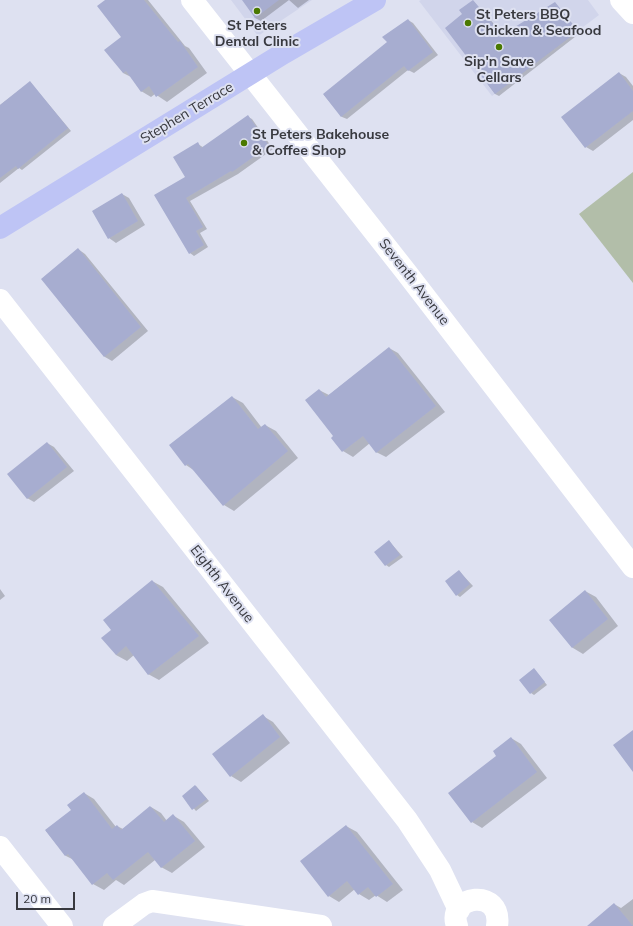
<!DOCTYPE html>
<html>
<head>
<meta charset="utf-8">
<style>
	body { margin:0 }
	#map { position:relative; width:633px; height:926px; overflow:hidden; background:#dee1f1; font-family:Mulish,sans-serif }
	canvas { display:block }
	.scale { position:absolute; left:16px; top:892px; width:59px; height:18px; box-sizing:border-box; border:2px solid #38393f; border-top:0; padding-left:5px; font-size:12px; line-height:14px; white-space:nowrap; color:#38393f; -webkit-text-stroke:3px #dee1f1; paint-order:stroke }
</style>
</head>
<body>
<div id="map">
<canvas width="633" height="926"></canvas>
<div class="scale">20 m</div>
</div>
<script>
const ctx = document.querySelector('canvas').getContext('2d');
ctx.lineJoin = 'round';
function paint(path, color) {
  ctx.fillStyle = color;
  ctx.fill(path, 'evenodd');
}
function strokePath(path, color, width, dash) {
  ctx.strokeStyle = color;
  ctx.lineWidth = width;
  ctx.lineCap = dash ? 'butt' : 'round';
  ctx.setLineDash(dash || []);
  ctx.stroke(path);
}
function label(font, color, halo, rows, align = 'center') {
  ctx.font = font + ' Mulish,sans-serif';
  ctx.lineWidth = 4;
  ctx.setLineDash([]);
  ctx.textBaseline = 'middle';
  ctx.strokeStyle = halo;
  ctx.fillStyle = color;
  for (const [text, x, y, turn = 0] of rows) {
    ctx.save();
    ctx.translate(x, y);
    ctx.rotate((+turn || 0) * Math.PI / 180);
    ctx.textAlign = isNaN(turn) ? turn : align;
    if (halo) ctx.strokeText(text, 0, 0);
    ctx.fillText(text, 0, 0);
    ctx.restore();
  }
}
paint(new Path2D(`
	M231,0h81l-54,36z
	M421,0h167l11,15 -107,81 -73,-95z`), '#d1d5eb');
paint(new Path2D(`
	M633,172v111l-54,-69z`), '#b2bea9');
paint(new Path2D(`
	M106,0h42l37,46 4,2 18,25 -40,29 -12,-8 -4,3 -10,-6 -10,-14 -8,-4 -1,-36z
	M244,0h45l-28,21 -6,-3z
	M289,0h20l-11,8z
	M473,1l31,34 51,-32 25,30 -81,63 -4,-2 -48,-66 16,-14z
	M408,20l5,3 25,32 -24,18 -6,-3 -61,49 -5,-2 -18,-22 64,-52z
	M619,73l7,4 7,9v34l-40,31 -7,-4z
	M30,82l41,49 -49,39 -3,-2 -19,15v-78z
	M248,117l4,2 21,30 -35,25 -48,27 17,28 -7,4 8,14 -14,9 -4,-3 -34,-57 30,-19 12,-33 6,4z
	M122,194l7,4 16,27 -29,18 -7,-5 -16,-27z
	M78,249l7,5 63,77 -36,30 -7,-4 -63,-78z
	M389,348l9,5 47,59 -59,45 -10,-5 -6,-9 -17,14 -10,-6 -10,-13 1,-2 -15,-46 10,5z
	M232,397l11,6 19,25 3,-3 11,6 22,27 -64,53 -10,-6 -29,-34 -9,-6z
	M47,443l7,4 20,24 -40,31 -7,-4z
	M389,541l14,16 -14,10 -3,-2z
	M459,571l14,15 -13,11 -3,-2z
	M152,581l11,6 46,56 -50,37 -11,-6 -14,-19 -7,6 -11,-6 -3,-25z
	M0,589l5,7 -5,4z
	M585,591l11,6 22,29 -35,28 -10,-6 -23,-28z
	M534,669l13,16 -13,10 -3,-2z
	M263,716l10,6 17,21 -49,39 -10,-6z
	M511,738l10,6 26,34 -65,50 -10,-6z
	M196,786l13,15 -13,10 -13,-15z
	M84,793l10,6 22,28 1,-1 6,3 28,-22 10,6 6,8 7,-5 10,6 21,25 -33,26 -11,-6 -6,-7 -31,25 -8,-5 -12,10 -11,-6 -19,-24 -8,-4 -20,-25 26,-21z
	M346,826l11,6 46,58 -16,12 -11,-7 -7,5 -10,-6 -4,-5 -16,13 -10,-6z
	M633,899v27h-44l25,-22 7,4z`), '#0003');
paint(new Path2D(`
	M105,0h39l34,42 2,-1 18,26 -42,30 -7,-11 -8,6 -15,-21 -3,2 -19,-23 17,-13 -24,-31z
	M242,0h37l-24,18z
	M473,0l29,35 53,-33 23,29 -83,63 -50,-66 17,-14 -3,-4z
	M408,19l25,33 -25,19 -4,-5 -63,51 -18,-23 64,-52 -5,-5z
	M619,72l14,19v20l-48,37 -24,-31z
	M30,81l38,47 -50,41 -2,-3 -16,12v-73z
	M248,115l21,31 -37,26 -1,-1 -45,27 17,29 -7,4 8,14 -15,9 -35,-59 31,-18 -12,-20 25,-15 3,6z
	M122,193l16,28 -30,18 -16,-28z
	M78,248l63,79 -37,30 -63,-78z
	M389,347l47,59 -60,47 -13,-17 -21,16 -11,-14 2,-2 -28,-36 14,-11 7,8z
	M232,396l26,33 7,-5 23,27 -65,55 -35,-42 -3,2 -16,-21z
	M47,442l20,25 -40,32 -20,-25z
	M389,540l11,15 -15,11 -11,-14z
	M459,570l11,14 -14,12 -11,-15z
	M152,580l47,56 -51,39 -22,-29 -10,9 -15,-17 10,-8 -8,-10z
	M585,590l23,29 -36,29 -23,-28z
	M534,668l11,14 -15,12 -11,-14z
	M263,714l17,23 -50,40 -18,-23z
	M633,730v42l-20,-27z
	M511,737l26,35 -66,51 -23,-30 48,-37 -3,-5z
	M195,785l12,14 -15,11 -10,-14z
	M84,792l28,37 5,-4 4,5 29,-24 14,16 9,-8 22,27 -34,27 -13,-16 -35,28 -6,-7 -15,12 -24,-31 -3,2 -20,-26 26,-20 -4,-5z
	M346,825l47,59 -17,13 -8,-10 -10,8 -11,-14 -19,16 -28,-36z
	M614,903l19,23h-46z`), '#a7add0');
strokePath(new Path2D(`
	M192,0l214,272 227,295
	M621,0l12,13
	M0,300l407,520 33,50 19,40
	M0,847l62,79
	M114,926l30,-22 8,-3 169,25
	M457,926c-11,-31 46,-39 40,0`), '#fff', 22);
strokePath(new Path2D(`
	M0,228l284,-175 91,-53`), '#bec4f5', 22);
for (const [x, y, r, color] of [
	[257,11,4,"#4a7900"],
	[468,23,4,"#4a7900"],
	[499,47,4,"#4a7900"],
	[244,143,4,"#4a7900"]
]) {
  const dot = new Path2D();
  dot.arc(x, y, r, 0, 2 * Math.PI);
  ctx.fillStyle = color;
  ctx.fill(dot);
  strokePath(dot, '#dee1f1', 1.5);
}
label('bold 14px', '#38393f', '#dee1f1', [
	["St Peters BBQ",476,15],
	["Chicken & Seafood",476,31],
	["St Peters",257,26,"center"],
	["Dental Clinic",257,42,"center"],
	["Sip'n Save",499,62,"center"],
	["Cellars",499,78,"center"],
	["St Peters Bakehouse",252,135],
	["& Coffee Shop",252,151]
], 'left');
label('14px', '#38393f', '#dee1f1', [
	["Stephen Terrace",187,113,-31],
	["Seventh Avenue",414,282,52],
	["Eighth Avenue",222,584,52]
]);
</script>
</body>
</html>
